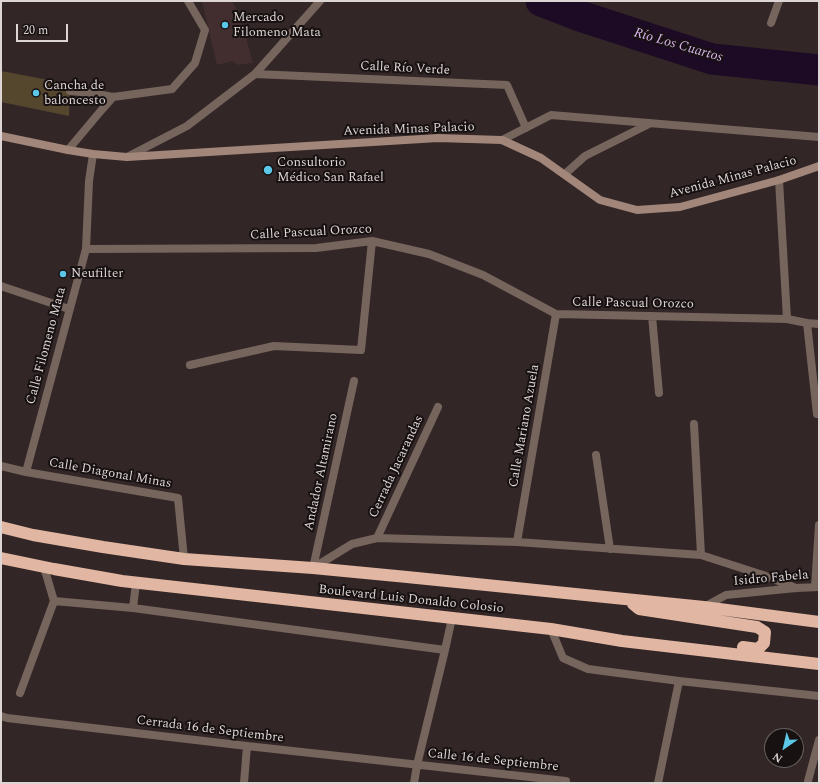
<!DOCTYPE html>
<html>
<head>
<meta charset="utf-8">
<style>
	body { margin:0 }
	#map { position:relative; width:820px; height:784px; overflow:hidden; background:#332627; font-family:Spectral,serif }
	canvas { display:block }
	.frame { position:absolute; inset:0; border:2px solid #ded5d5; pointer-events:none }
	.north { position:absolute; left:764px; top:728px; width:40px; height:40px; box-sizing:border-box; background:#171111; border:1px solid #675f5f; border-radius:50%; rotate:214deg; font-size:11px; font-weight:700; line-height:16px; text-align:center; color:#ded5d5 }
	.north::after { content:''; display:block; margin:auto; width:14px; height:18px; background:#5cc7e7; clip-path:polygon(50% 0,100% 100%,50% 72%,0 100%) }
	.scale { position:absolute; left:16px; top:24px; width:52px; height:18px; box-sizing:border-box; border:2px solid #ded5d5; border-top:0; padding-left:5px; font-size:12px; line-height:14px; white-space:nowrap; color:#ded5d5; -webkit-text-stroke:3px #171111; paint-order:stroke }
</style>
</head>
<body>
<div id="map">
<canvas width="820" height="784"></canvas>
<div class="frame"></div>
<div class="north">N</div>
<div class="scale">20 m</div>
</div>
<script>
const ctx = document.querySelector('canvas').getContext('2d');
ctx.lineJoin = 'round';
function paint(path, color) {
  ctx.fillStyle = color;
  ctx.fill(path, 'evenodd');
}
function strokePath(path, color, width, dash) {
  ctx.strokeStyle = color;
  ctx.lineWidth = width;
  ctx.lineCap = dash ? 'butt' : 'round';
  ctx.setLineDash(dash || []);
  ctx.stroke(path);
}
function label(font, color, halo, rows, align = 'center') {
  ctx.font = font + ' Spectral,serif';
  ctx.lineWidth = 4;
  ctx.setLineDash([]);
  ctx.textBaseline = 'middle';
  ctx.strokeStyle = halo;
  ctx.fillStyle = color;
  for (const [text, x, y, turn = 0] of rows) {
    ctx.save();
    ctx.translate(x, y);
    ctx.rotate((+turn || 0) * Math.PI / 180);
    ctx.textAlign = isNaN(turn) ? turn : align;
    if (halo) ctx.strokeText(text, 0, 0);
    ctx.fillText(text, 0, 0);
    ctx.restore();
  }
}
paint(new Path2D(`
	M202,1h30l6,11 8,26 7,25 -15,2 -5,-4 -16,4z`), '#422e2f');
paint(new Path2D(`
	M1,71l69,13 -1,32 -68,-14z`), '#55462e');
strokePath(new Path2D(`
	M541,1l39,15 132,43 107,11`), '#1d0a25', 31);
strokePath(new Path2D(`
	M771,23l8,-22
	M255,74l252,11 19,43
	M70,91l22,2 21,4 59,-8 23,-26 10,-33 -17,-29
	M502,140l49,-25 268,22
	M68,150l31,-37 14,-16
	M127,157l60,-31 68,-52 65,-73
	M565,174l20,-18 64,-32
	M779,180l8,139
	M86,249l230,-1 56,-7 57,13 54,21 73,39 231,5 20,4 12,1
	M1,286l68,23
	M652,316l7,77
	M807,323l10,91
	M190,365l84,-19 87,4 11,-109
	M694,424l7,131
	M596,455l14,94
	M1,466l25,6 152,26 6,61
	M26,472l60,-223 3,-68 4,-27
	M377,538l61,-131
	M517,542l39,-228
	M44,567l10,34 79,7 312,42
	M313,568l39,-24 25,-6 140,4 184,13 62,20 33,13
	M313,568l41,-187
	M815,587l4,-62
	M704,607l22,-12 70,-7 23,-1
	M133,608l3,-25
	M551,629l12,29 25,11 91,12 140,15
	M20,693l34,-92
	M1,716l6,2 240,28 319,35
	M808,781l11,-41
	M244,783l3,-37
	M414,783l3,-18 28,-115 7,-32
	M658,783l21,-102`), '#76655d', 8);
strokePath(new Path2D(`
	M1,136l67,14 25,4 34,3 311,-19 64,2 39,18 59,42 37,10 43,-3 99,-27 40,-14`), '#a18679', 8);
strokePath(new Path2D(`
	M1,527l32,8 70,12 81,12 129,9 94,9 297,30 115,15
	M1,558l53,11 68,12 429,48 71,12 197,23
	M633,604l6,5 118,18 8,5 -1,11 -6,6 -15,-2`), '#e1b6a2', 12);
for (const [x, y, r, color] of [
	[225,25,4,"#5cc7e7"],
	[36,93,4,"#5cc7e7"],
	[268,170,5,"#5cc7e7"],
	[63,274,4,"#5cc7e7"]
]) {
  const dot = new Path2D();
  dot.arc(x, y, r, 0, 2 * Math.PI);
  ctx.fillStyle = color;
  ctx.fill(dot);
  strokePath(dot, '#171111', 1.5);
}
label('13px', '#ded5d5', '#171111', [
	["Mercado",233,18],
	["Filomeno Mata",233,33],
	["Cancha de",44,86],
	["baloncesto",44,101],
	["Consultorio",277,163],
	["Médico San Rafael",277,178],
	["Neufilter",71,274]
], 'left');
label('13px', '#ded5d5', '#171111', [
	["Calle Río Verde",405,69,3],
	["Avenida Minas Palacio",409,130,-2],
	["Avenida Minas Palacio",733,178,-15],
	["Calle Pascual Orozco",311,233,-3],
	["Calle Pascual Orozco",633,304,1],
	["Calle Filomeno Mata",47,346,-75],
	["Calle Mariano Azuela",525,426,-80],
	["Cerrada Jacarandas",397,467,-65],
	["Andador Altamirano",322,472,-78],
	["Calle Diagonal Minas",110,474,10],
	["Isidro Fabela",771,579,-5],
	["Boulevard Luis Donaldo Colosio",411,600,6],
	["Cerrada 16 de Septiembre",210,730,7],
	["Calle 16 de Septiembre",493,761,6]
]);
label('italic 14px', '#d7b2eb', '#171111', [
	["Río Los Cuartos",678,46,16]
]);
</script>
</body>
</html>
